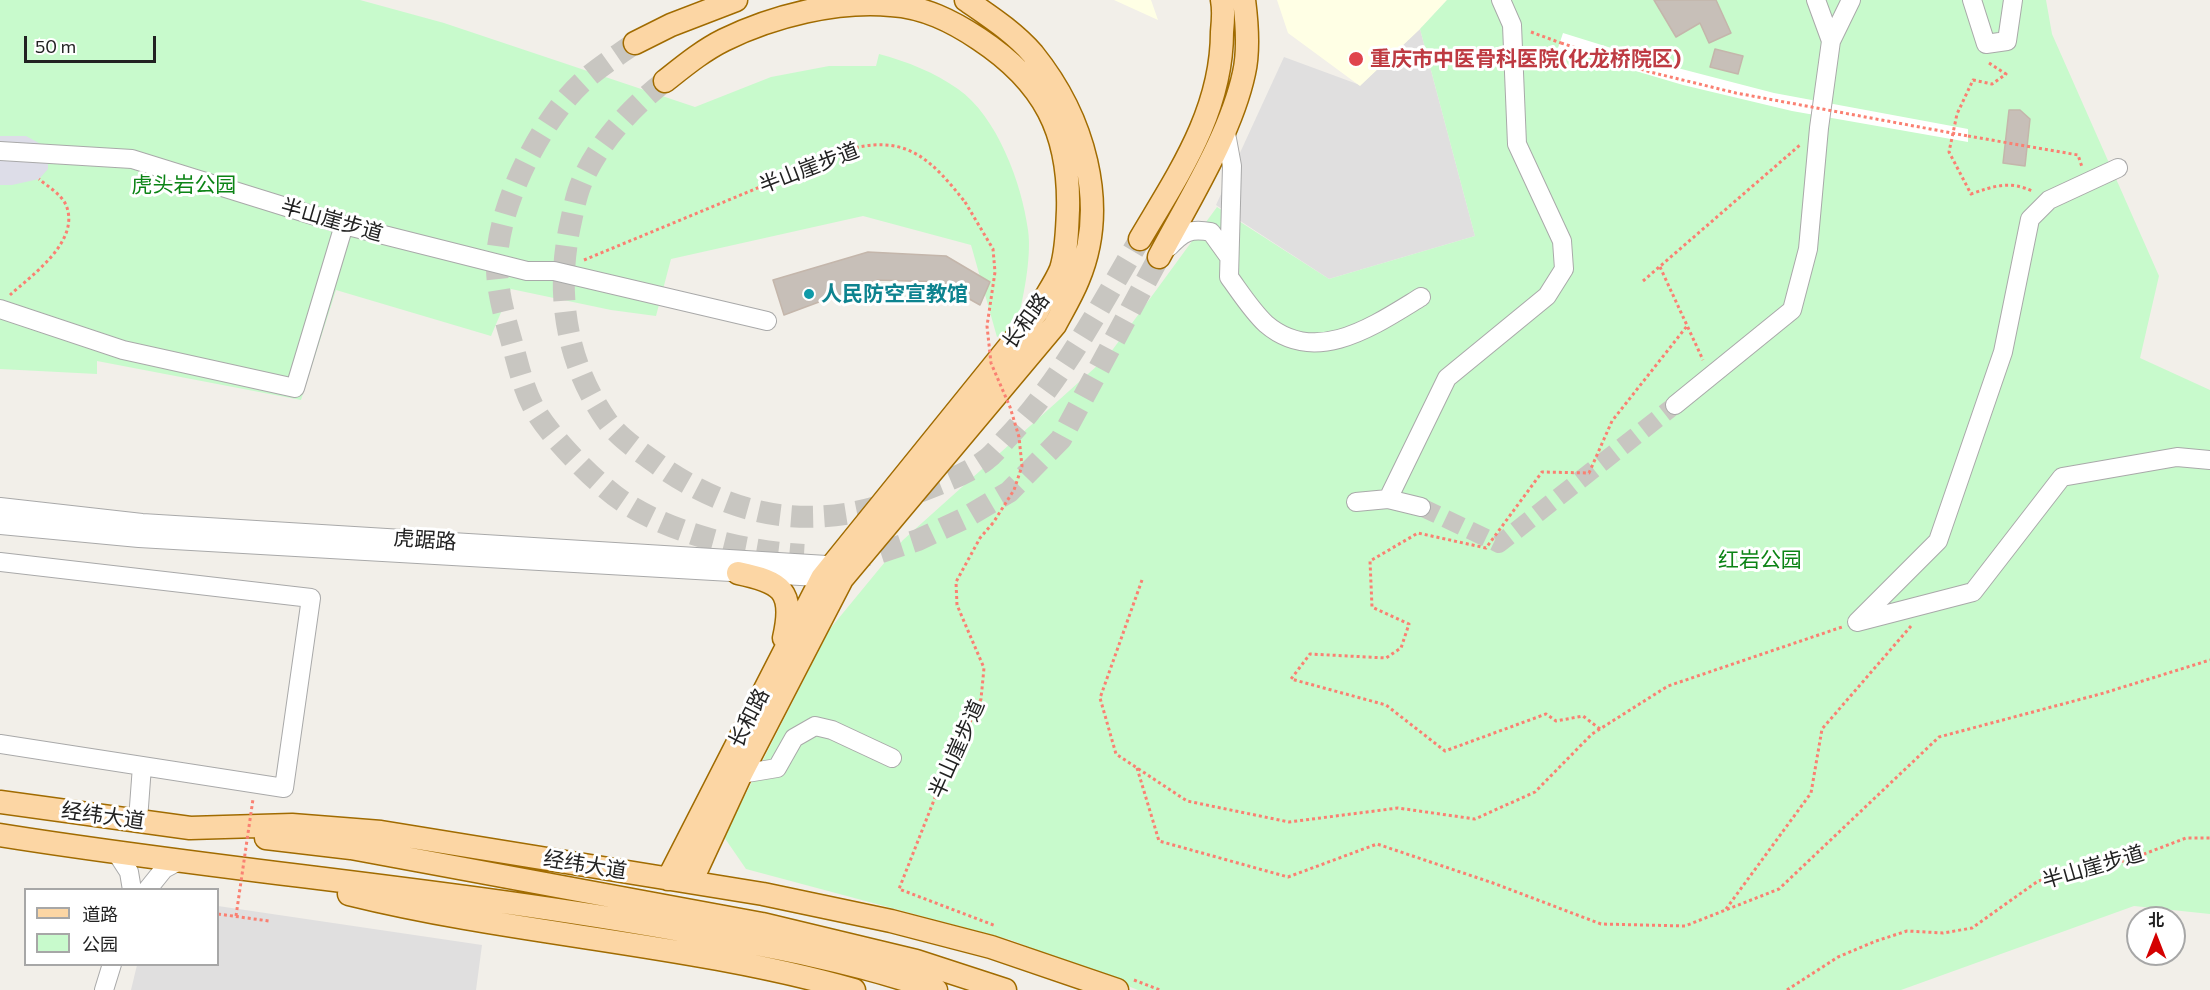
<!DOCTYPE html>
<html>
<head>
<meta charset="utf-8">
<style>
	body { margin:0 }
	#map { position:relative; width:2210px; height:990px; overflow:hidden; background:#f2efe9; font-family:Commissioner,"Noto Sans SC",sans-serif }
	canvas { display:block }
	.legend { position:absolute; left:24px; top:888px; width:195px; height:78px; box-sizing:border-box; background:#fff; border:2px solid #a7a7a7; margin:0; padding:8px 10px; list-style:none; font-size:18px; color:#222 }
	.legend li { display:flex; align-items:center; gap:12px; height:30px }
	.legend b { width:30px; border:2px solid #a7a7a7 }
	.north { position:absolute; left:2126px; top:906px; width:60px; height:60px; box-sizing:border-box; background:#fff; border:2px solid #a7a7a7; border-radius:50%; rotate:0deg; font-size:16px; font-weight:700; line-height:24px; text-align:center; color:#222 }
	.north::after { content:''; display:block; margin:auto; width:21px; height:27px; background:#d40000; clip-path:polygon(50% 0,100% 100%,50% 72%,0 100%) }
	.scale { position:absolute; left:24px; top:36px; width:132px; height:27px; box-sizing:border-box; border:3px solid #222; border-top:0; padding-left:8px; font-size:18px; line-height:21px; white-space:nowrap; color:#222; -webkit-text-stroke:4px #fff; paint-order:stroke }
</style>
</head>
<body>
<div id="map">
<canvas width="2210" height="990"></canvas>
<ul class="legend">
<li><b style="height:8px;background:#fcd6a4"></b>道路</li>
<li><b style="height:16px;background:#c8facc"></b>公园</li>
</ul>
<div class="north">北</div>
<div class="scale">50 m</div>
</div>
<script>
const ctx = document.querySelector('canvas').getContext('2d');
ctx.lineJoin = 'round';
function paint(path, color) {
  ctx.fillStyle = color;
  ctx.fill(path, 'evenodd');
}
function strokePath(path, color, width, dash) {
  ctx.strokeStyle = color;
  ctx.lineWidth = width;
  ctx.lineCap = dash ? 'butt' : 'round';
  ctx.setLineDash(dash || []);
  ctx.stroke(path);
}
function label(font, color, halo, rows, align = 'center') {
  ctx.font = font + ' Commissioner,"Noto Sans SC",sans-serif';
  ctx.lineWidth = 6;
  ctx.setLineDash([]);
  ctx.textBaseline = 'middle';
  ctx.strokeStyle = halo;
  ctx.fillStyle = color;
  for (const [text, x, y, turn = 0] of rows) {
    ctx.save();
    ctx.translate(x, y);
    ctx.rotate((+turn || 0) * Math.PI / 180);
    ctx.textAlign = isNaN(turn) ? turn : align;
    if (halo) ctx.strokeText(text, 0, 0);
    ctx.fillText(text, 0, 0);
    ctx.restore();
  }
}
paint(new Path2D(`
	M1420,29l55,207 -146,43 -113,-74 68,-148 76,28z
	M218,906l264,39 -6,45h-345l6,-25 81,-1z`), '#e0dfdf');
paint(new Path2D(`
	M1114,0h37l7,20z
	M1277,0h170l-27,29 -60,57 -72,-53z`), '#ffffe5');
paint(new Path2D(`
	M0,0h360l84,23 251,84 76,-30 58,-11h47l3,-12c29,8 55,18 79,35 39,27 64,95 70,141 4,26 -5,73 -13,99l-18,8 -26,-92 -108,-29 -192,43 -15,57 -45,-6 -100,-21 -20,47 -155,-46 -35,110 -204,-39v13l-97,-5z
	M1447,0h599l6,34 107,242 -19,82 70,32v524l-76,-8 -233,84h-763l-127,-50 -265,-71 -22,-32 105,-207 74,-90 205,-184 109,-149 112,72 146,-43 -55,-207z`), '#c8facc');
paint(new Path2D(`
	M0,136h26l22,12v21l-9,10 -27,6h-12z`), '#dddde8');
paint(new Path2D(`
	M1563,33l103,32 108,28 194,36v13l-176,-31 -109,-26 -125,-37z`), '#fff');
const building = new Path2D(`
	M1654,0h62l15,33 -22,10 -9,-20 -24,14z
	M1715,49l28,7 -5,18 -28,-7z
	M2009,110h11l10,9 -5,47 -22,-3z
	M868,252l78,4 44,26 -10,23 -41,-23 -61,-2 -94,35 -11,-35z`);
paint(building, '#c7bfb8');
strokePath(building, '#c4b6ab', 1.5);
strokePath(new Path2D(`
	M1421,507l78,37 176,-139`), '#c8c6c1', 18, [18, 9]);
strokePath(new Path2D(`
	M635,43c-24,17 -49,32 -67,54 -35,40 -74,120 -71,173 1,27 10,55 17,80 5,19 11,43 21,60 16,28 67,80 95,96 48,29 118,46 174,49
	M665,81c-34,27 -64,59 -82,98 -6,13 -9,28 -12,42 -16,70 -6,140 36,200 12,17 35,32 53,45 84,58 166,66 259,26 22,-9 49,-18 68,-33 8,-6 15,-16 22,-23 54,-58 91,-130 131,-197
	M848,556l24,-1 46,-15 45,-21 46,-27 52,-53 98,-182`), '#c8c6c1', 22, [22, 11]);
const minor = new Path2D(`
	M1816,0l15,41
	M1972,0l14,44 21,-3 6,-41
	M1225,128l7,38 -3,111c11,15 23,34 37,47 50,43 109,1 155,-27
	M0,151l132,8 212,66 183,46h27l213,50
	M2118,168l-69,32 -19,19 -27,133 -65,189 -81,81 116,-30 89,-115 115,-20 33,3
	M1169,247c14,-15 21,-19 42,-15l18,25
	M0,309l123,41 172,38 49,-163
	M1675,405l117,-95 16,-61 11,-121 12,-87 20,-41
	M1388,499l59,-121 100,-82 17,-27 -2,-28 -45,-97 -5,-119 -11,-25
	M1356,502l32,-3 33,8
	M0,507l142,16 701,43
	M0,525l139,13 679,39
	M0,562l311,36 -27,190 -284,-44
	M741,774l36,-6 17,-30 21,-12 17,4 60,28
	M138,820l4,-54
	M116,852l13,20 3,18
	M147,890l17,-21 13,-7
	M104,990l8,-26`);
const major = new Path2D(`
	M635,43l36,-18 65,-25
	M665,81c19,-15 37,-30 59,-41 49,-24 113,-40 167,-35 33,2 61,16 88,34 65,43 91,93 89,171 -1,19 -1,40 -7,59 -6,15 -17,29 -24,43l-215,266 -154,301
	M1140,239c39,-66 82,-128 82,-207 1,-10 2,-22 0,-32
	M1159,257c29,-55 72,-123 85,-184 5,-22 3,-50 0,-73
	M738,573c43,9 57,17 46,65
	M0,802l190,26 102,-3 89,7 382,62 128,27 100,26 126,43
	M0,835c218,35 439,53 657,91 94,17 189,32 279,64
	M266,838l85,10 411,76 154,37 89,29
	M691,882l50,-108 101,-195 213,-254c8,-15 17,-30 23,-45 32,-76 5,-164 -45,-226 -19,-22 -44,-38 -67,-54
	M349,894c166,41 339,49 505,96`);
strokePath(minor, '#a9a9a9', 20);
strokePath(major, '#a06b00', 25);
strokePath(new Path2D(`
	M1531,32l30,11
	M1989,63l17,11 -14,10 -19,-4 -16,34 -8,38 22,42c23,-8 39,-14 63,-2
	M1968,136l110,19 4,12
	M584,260l270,-112c55,-13 79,14 111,54
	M1660,267l43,93
	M1643,281l157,-136
	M10,295c22,-20 71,-54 56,-90 -5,-11 -19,-19 -27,-26
	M993,523l-13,15 -24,44 1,23 27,63 -3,31 -43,91 -39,99 97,37
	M1142,580l-42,118 16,56 71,47 102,21 109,-14 77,11 60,-27 57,-58 76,-48 174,-59
	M1600,729l-17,-13 -27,5 -10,-7 -101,37 -59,-46 -95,-26 19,-25 76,4 15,-10 8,-24 -37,-17 -2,-46 48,-28 68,15 56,-76 47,1 23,-52 75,-95
	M1137,768l22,73 129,36 89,-33 116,39 108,41 84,2 94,-37 160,-152 165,-44 106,-33
	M1726,909l85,-116 11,-64 89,-103
	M218,914l51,7
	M1134,980l26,10
	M1787,990l51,-33 38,-16 31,-10 36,2 29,-5 66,-47 93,-22 55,-21h24`), '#fa8072', 3, [3, 3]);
strokePath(minor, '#fff', 18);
strokePath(major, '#fcd6a4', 22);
strokePath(new Path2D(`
	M1561,43l89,29 86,21 232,43
	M965,202l28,47 2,23 -8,54 4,37 19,44 9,30 3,29 -8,24 -21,33
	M236,916l17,-117`), '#fa8072', 3, [3, 3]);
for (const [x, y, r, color] of [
	[1356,59,8,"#e0444e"],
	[809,294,6,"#0f9aa8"]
]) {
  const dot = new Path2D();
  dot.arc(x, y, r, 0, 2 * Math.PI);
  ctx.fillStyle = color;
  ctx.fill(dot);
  strokePath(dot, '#fff', 2);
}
label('bold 21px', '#be3a42', '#fff', [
	["重庆市中医骨科医院(化龙桥院区)",1370,59]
], 'left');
label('21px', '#222', '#fff', [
	["半山崖步道",809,168,-21],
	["半山崖步道",332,220,16],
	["长和路",1026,321,-54],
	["虎踞路",425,540,4],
	["长和路",749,718,-63],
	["半山崖步道",957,749,-66],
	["经纬大道",103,816,8],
	["经纬大道",585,865,9],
	["半山崖步道",2093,867,-16]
]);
label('21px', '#0c8416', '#fff', [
	["虎头岩公园",184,185],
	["红岩公园",1760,560]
]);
label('bold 21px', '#0d838f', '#fff', [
	["人民防空宣教馆",821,294]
], 'left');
</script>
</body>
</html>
